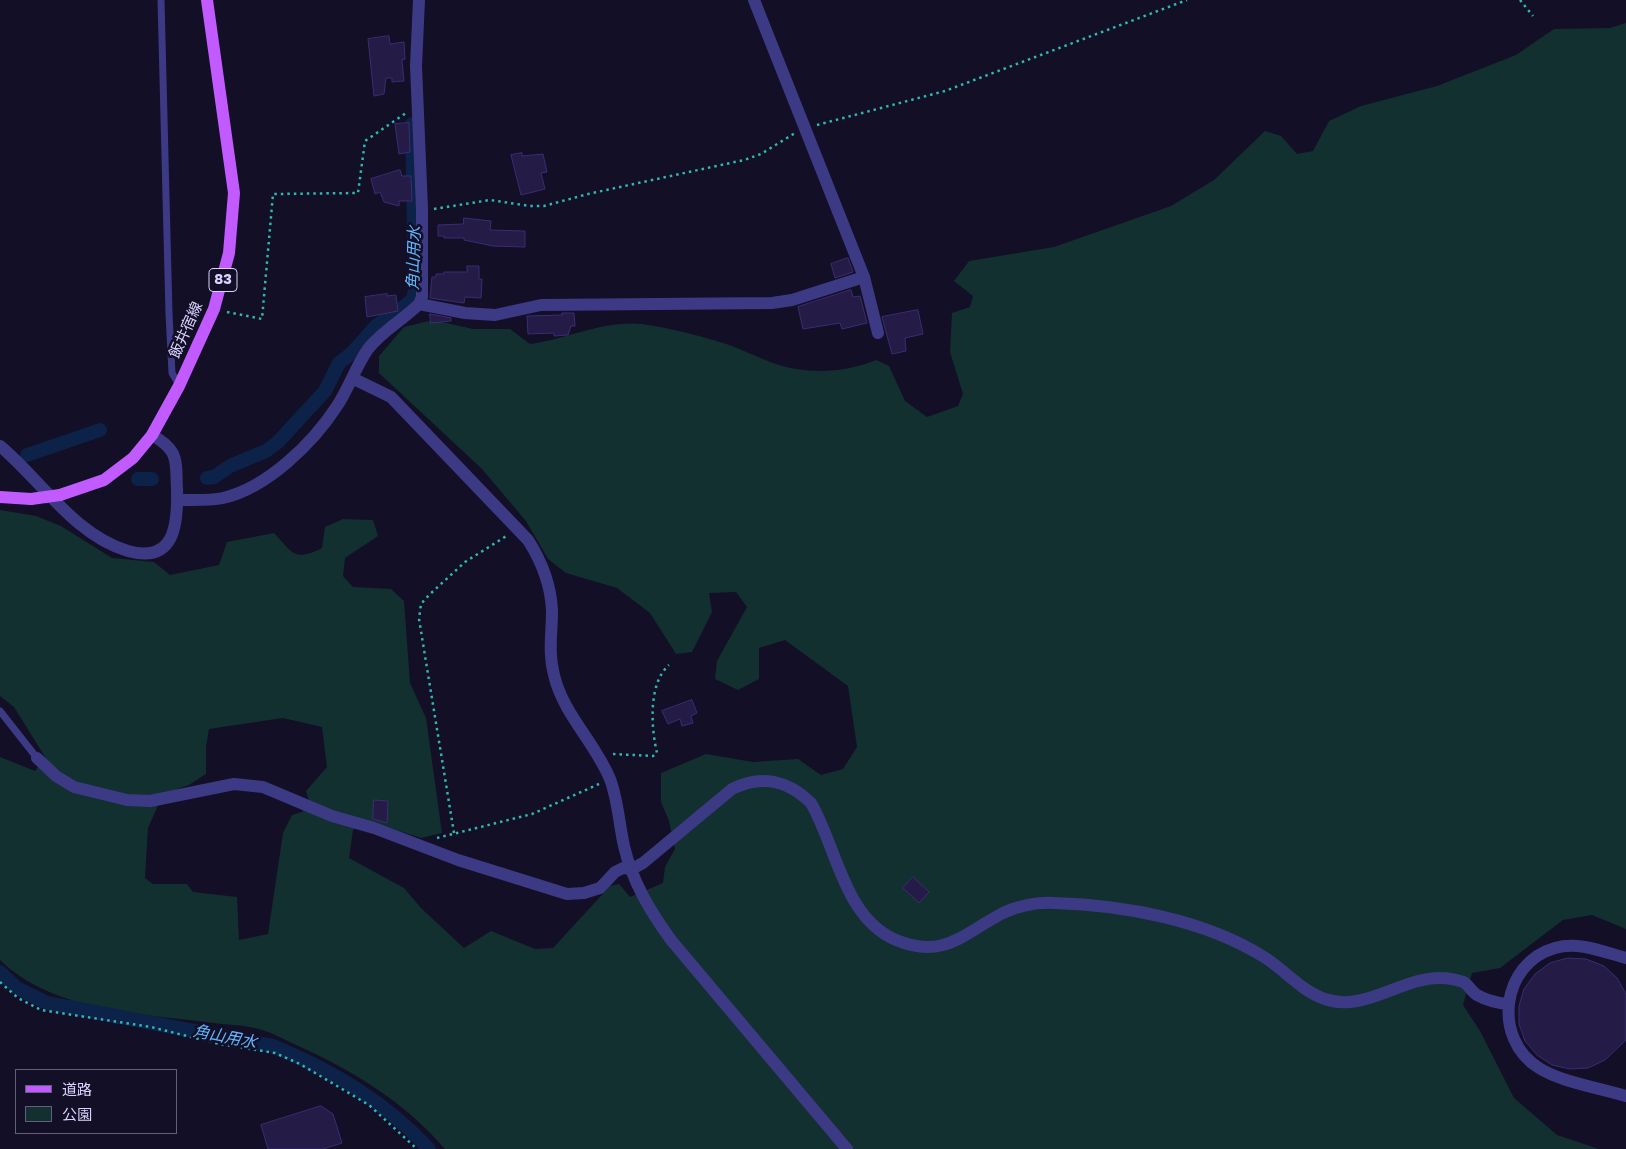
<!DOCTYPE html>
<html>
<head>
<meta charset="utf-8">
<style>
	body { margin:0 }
	#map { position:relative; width:1626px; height:1149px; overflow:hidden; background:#130f26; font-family:"Golos Text","Noto Sans JP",sans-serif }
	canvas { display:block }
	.legend { position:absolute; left:15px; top:1069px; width:162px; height:65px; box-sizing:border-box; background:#130f26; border:1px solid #625e7d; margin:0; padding:6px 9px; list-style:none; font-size:15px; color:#d9d4ff }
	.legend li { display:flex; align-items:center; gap:10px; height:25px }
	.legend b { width:25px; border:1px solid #625e7d }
</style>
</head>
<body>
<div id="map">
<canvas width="1626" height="1149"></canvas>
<ul class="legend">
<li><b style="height:6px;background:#c25bff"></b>道路</li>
<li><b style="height:14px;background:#12302f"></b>公園</li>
</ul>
</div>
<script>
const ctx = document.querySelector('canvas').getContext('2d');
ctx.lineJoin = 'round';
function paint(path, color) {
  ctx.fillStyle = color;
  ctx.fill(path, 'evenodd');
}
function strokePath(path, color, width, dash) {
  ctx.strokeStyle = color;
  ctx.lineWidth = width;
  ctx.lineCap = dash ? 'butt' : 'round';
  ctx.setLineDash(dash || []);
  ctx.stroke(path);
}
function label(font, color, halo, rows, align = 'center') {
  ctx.font = font + ' "Golos Text","Noto Sans JP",sans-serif';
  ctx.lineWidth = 5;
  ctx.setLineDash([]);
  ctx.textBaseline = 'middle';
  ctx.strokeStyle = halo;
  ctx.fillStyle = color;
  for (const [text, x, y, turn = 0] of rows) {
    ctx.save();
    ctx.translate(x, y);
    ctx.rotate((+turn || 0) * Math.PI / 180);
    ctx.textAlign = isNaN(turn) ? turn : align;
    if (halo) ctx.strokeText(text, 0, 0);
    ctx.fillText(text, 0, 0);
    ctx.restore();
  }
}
paint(new Path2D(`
	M1626,23v906l-34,-14 -29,5 -63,48 -28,5 -9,32 17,26 34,67 43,37 42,14h-1154c-41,-48 -95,-80 -151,-105 -11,-5 -23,-12 -35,-15 -14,-4 -31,-4 -45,-6 -70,-9 -161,-11 -214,-63v-203l35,14 10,-14 -31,-50 -14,-11v-186l36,6 25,10 51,32 42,4 16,13 49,-10 8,-23 47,-9c19,20 20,29 48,15l3,-21 18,-8 30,1 5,16 -33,22 -2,18 10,11 38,2 13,12 6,82 16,35 16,115 -21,5 -53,-17 -15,9 -4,28 55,30 17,20 43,40 27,-17 44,18 18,-1 57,-62 9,-2 11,13 33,-14 2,-16 10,-18 -6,-28 -8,-19v-29l45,-19 47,8 45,-3 23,16 22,-6 14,-22 -9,-61 -63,-46 -26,8v31l-21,11 -23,-11 2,-18 30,-54 -11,-15 -27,1 3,19 -20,40 -16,2 -26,-41 -33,-25 -51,-15 -18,-14 -22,-38 -44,-52 -103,-96v-17l25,-29 29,-7 40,9h37l20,15c38,-5 73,-24 112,-20 23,3 59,12 81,19 17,5 33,14 50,20 34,12 71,10 103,-3l13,6 16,35 22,16 31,-11 5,-12 -13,-42 2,-39 18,-6 3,-11 -19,-15 15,-20 85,-14 117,-41 43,-26 51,-49 16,5 16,18 16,-3 16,-30 32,-15 76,-20 79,-31 38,-26 56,-1zM283,718l39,9 5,40 -21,24 3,10 -7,11 -10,3 -9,18 -15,101 -29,6 -2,-43 -44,-5 -6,-8h-34l-8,-6 3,-50 15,-34 26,-9 17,-11v-27l3,-18z`), '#12302f');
strokePath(new Path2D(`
	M27,455l73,-25
	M207,478l7,-1 16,-11 36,-15 12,-9 47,-51 14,-28 13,-10 25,-28 28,-19 8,-7 2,-9 -3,-166
	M138,479h14
	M0,972l17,16 30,15 226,43c60,25 111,55 156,103`), '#0c2248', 14);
const building = new Path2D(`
	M389,36l1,8 14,-2 1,17 -3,1 2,21 -12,1v-4h-6l-2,16 -10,2 -6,-57z
	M409,123l1,29 -11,2 -4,-30z
	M522,153v3l21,-2 4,18 -6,1 4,16 -24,6 -10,-40z
	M400,170l2,6h9l1,25h-13v5l-15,-4 -4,-10 -5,2 -4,-15z
	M464,218l27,3 -1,9 35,1v16l-32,-1 -29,-6v-2h-20v-2h-6v-11l25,-1z
	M848,258l5,14 -18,6 -4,-14z
	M467,266h12v13h3l-1,19 -16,-1 -1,6 -34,-5 2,-21h4v-3h8v-2h23z
	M851,290l2,7 7,-1 7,27 -25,6 -2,-6 -37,6 -5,-22z
	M387,294v2l9,-1 2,16 -31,6 -2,-20z
	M918,310l5,24 -18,4 1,13 -14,3 -10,-37z
	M562,313h12l1,13h-4l-3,9 -14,1v-3l-26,1 -1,-18 35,-1z
	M430,314l21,4v3l-20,2z
	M692,700l5,13 -6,3 2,7 -11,3 -2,-7 -12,5 -6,-13z
	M374,800l14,1 -1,22 -14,-4z
	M913,877l16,15 -10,11 -16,-15z
	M1568,958l18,1 18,7 13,12 9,16v46l-21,20 -17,8 -18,1 -18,-4 -15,-10 -12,-14 -6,-17v-18l5,-17 11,-15 15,-11z
	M321,1106l12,8 9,29 -19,6h-55l-7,-24z`);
paint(building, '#241b47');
strokePath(building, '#3b2d73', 1);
strokePath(new Path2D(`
	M1520,0l13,16
	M817,125l128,-34 242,-91
	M434,209l56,-9 40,6h14l44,-12 156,-34 17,-6 34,-21
	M227,312l35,7 11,-125 85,-1 7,-52 41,-28
	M613,754l40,2 4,-3c-6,-25 -9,-70 12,-88
	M454,833l-35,-214 2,-15 8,-9 36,-33 43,-27
	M437,838l95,-24 67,-30
	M0,982l18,16 23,12 110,17 68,17 56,9 25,11 69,41 48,44`), '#2fb8b0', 2.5, [2.5, 4]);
strokePath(new Path2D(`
	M161,0l8,314 3,59 7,12
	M0,711l37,47`), '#3d3a85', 7);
strokePath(new Path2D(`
	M419,0l-3,66 6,143v88l-3,7 46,9 30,2 46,-10 231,-2 20,-3 72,-23 -110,-277
	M864,277l14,56
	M352,378l39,19 137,143c14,22 23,44 24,71 0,22 -4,42 2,64 9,39 41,67 56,104 8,21 9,45 14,67 8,35 26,65 47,94l176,209
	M0,446c40,33 75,90 128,105 47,13 50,-27 49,-62 -1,-11 1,-27 -5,-37 -5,-8 -13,-13 -20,-17
	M177,500c15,0 32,1 46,-2 44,-10 90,-55 114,-92 12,-18 19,-40 31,-57 14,-18 35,-29 51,-45
	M37,758l19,18 18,11 53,13 23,1 84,-17 29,3 69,29 42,12 84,32 109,34 17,-1 16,-5 15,-16 8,-4 9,1 11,-6 89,-74c30,-15 57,-8 79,14 26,45 33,115 85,137 48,20 68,-7 107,-27 15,-7 34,-11 52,-10 69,2 150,17 209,54 21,13 37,34 61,42 39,14 77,-22 116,-21 6,0 19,2 24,5 4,3 7,9 12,12 9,5 21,8 31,9
	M1626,958c-23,-6 -47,-17 -71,-10 -54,15 -63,91 -16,120 22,14 61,20 87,28`), '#3d3a85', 12);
strokePath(new Path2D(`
	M60,495l44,-15 29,-22 19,-23 27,-49 35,-77 15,-56 5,-60 -27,-193
	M0,497l31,2`), '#c25bff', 12);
strokePath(new Path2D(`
	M31,499l29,-4`), '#c25bff', 12);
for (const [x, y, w] of [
	[223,280,28]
]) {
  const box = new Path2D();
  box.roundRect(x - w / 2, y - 11.5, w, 23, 4);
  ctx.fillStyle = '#130f26';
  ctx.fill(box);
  strokePath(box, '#d9d4ff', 1);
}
label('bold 14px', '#d9d4ff', null, [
	["83",223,280]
]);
label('15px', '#d9d4ff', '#130f26', [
	["飯井宿線",186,330,-66]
]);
label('italic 16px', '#62b6ff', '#130f26', [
	["角山用水",414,258,-88],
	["角山用水",225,1037,11]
]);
</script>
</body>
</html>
